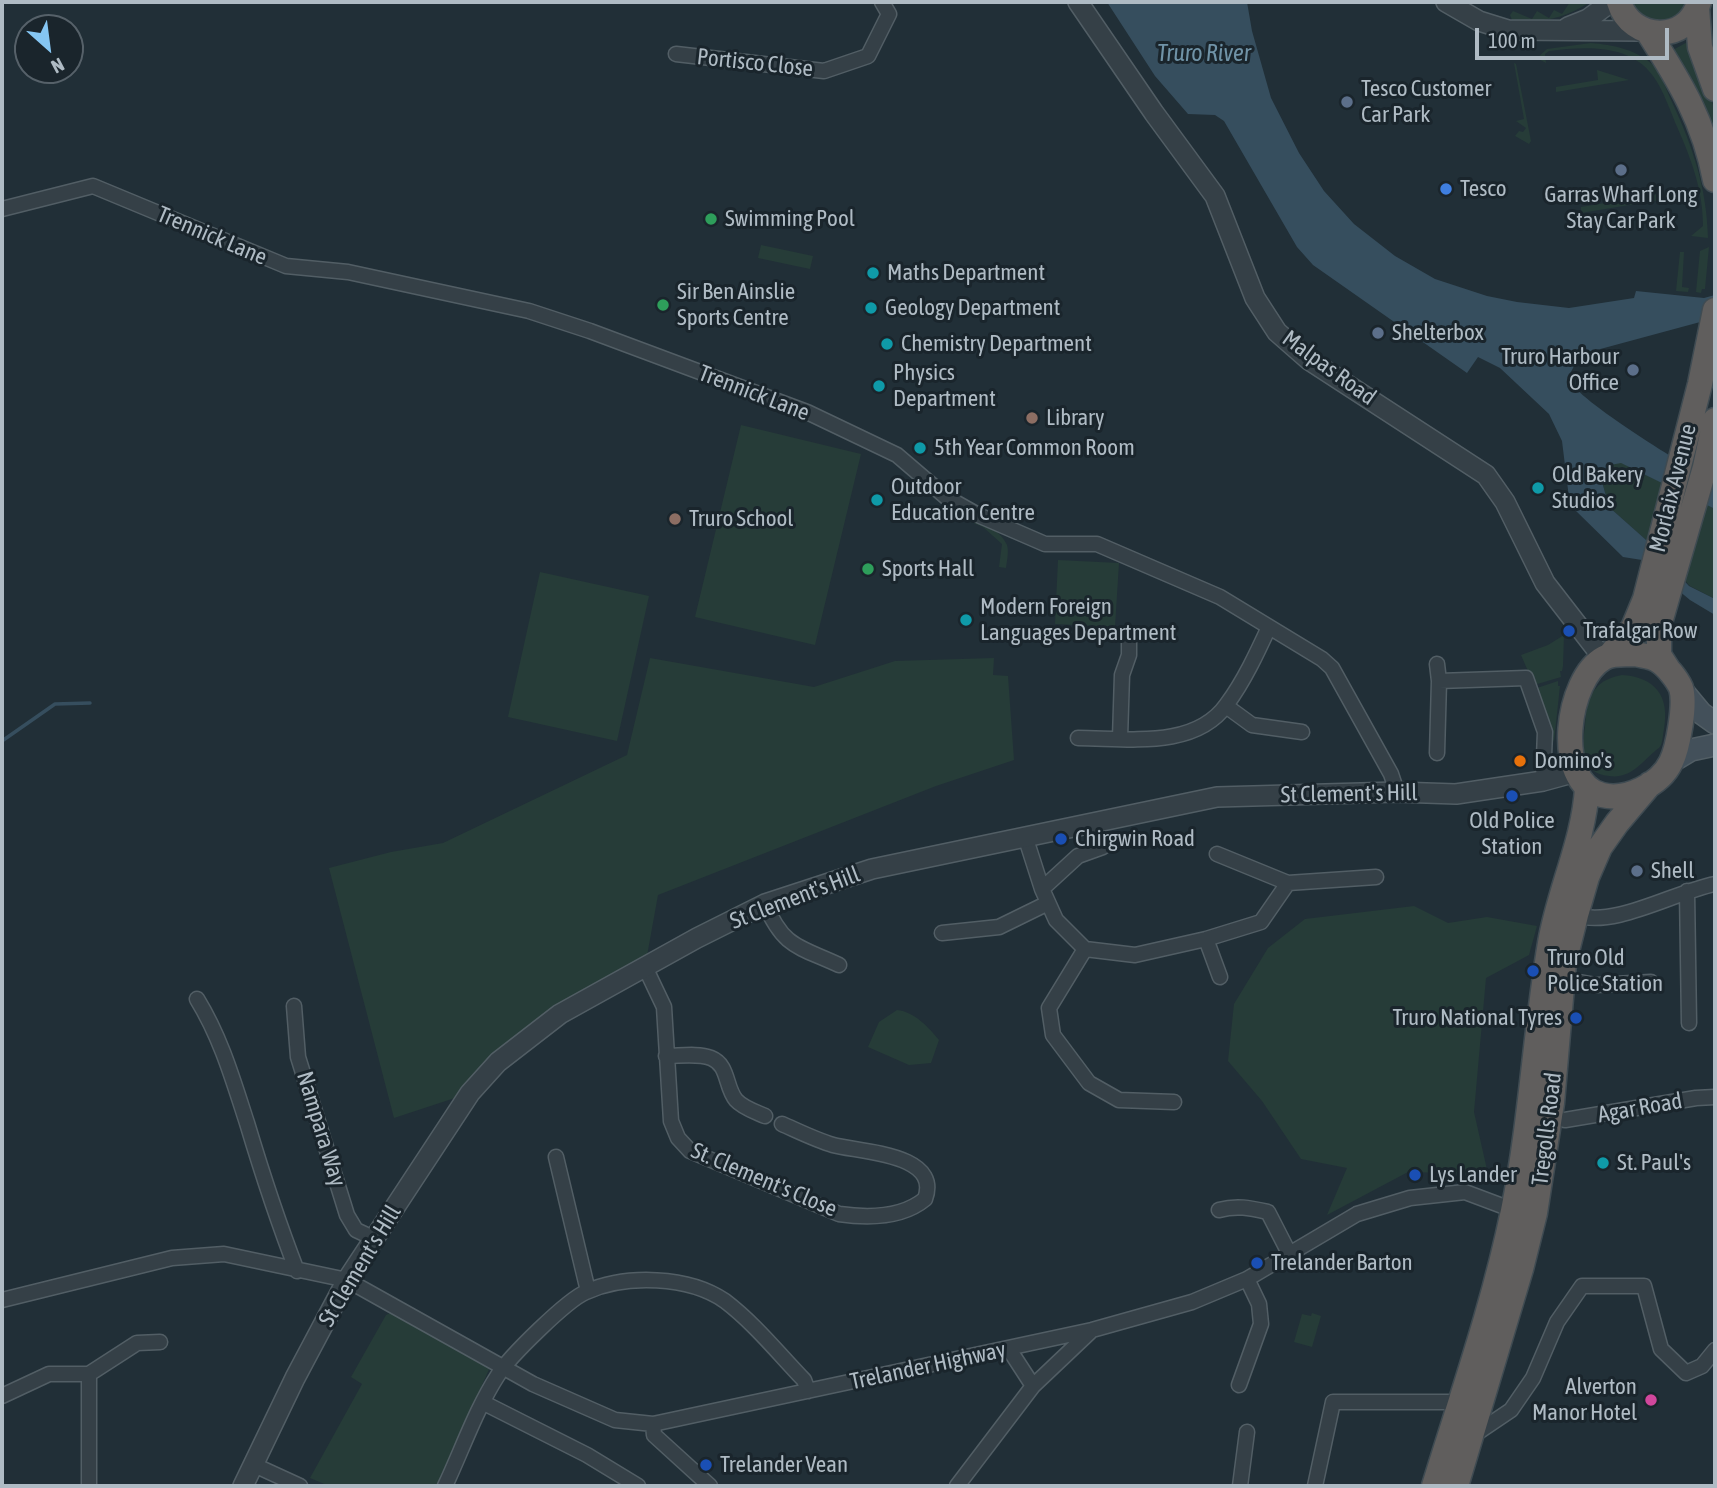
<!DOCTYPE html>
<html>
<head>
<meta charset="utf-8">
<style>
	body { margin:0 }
	#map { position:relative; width:1717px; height:1488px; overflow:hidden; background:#212f37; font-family:"Asap Condensed",sans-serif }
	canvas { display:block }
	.frame { position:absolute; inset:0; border:4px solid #afbbc4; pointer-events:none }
	.north { position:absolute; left:14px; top:14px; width:70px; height:70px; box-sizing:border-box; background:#1a252c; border:2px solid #566169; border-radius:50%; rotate:152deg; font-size:19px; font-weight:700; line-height:28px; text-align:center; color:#afbbc4 }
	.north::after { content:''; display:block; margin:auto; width:24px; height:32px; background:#85c6f3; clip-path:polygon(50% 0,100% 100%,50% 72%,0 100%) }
	.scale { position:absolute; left:1475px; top:28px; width:194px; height:32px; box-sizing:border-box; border:4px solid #afbbc4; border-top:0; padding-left:9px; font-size:21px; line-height:24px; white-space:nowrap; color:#afbbc4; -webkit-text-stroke:5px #1a252c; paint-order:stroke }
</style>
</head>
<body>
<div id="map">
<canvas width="1717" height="1488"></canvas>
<div class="frame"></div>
<div class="north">N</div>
<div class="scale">100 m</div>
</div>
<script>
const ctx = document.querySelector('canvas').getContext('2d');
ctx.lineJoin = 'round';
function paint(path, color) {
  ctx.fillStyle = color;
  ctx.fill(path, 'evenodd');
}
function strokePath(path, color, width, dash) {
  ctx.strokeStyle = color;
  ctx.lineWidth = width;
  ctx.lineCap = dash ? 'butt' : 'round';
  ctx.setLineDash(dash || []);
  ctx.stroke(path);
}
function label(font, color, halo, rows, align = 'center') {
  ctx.font = font + ' "Asap Condensed",sans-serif';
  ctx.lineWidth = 6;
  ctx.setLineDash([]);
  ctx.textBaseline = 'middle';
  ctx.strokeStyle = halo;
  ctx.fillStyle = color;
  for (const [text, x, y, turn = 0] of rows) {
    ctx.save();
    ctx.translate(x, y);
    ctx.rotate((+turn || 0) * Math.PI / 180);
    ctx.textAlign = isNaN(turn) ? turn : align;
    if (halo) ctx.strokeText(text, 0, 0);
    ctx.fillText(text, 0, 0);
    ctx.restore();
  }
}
paint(new Path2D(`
	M1570,2h20c-25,16 -49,22 -78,18l-2,-5 3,-4 19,8 5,-8 12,7 5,-8 8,4z
	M1631,2h54c-7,19 -27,25 -44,14 -4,-3 -7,-10 -10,-14z
	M1693,39l12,45 10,26v29l-44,-88z
	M1591,43c22,2 44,6 61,21 10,10 14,26 20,38 21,45 35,87 36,136l-17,-2 12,-10c0,-35 -11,-65 -25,-97 -8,-18 -14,-38 -25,-53 -24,-33 -69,-29 -104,-25l-4,3 1,9 -9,-5 10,-9z
	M1514,63l2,1 15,77 -2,3 -14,-8 4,-5 4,1 3,-4 -10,-7 8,-2z
	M1597,70l32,10 -73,12v-5l42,-7z
	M1677,191l1,6 -97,16v-6z
	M761,245l52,11 -3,13 -52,-11z
	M1709,247l-4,42h-3l-1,4 -5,-1 4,-41z
	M1680,252h4l-2,35 7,1 -1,4 -12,-1z
	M741,425l120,29 -46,191 -120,-28z
	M1615,463h7l93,46v90l-25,-13 -45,-47 -36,-32 -8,-29 6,-11z
	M961,512c14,7 39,16 46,33 2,6 0,16 -1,23l-7,-1 3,-23 -19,-17 -24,-10 -2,-4z
	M1058,560l61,3 -4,64 -60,-3z
	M540,572l109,24 -32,145 -109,-24z
	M1564,635l-1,31 -1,5h-2l1,6 -27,8 -13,-30 27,-10z
	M650,658l164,29 81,-26 99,-3 -1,17 15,1 6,84 -78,26 -278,109 -13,72 -85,47 -90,79 -76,25 -65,-250 62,-16 52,-9 184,-88z
	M1622,675c33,2 48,21 42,54 -1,4 -1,11 -3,16 -2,4 -3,3 -7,7 -14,12 -24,27 -45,24 -29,-3 -27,-28 -24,-50 1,-14 2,-30 13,-40 7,-7 15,-9 24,-11z
	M1558,681v5h2l-6,56 -20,-53z
	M1414,906l34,17 39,-6 50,9 -8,29 -43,23 -12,134 14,62 -80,-2 -81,43 20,-47 -46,-9 -39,-58 -34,-40 6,-57 34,-56 37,-29z
	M897,1010c18,2 31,17 42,30l-8,23 -22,2 -41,-18 11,-25z
	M395,1311l96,54 -54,121h-108l-19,-8 52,-94 -11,-7 35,-62z
	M1312,1313l9,3 -9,31 -18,-5 8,-28 9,2z`), '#263c38');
paint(new Path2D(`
	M1107,2h140l5,29 19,67 28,55 25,38 30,33 41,32 40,23 52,17 30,6 52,6 65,-10 2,-7 68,7 11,-3v23l-122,33 -17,11 -8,16c10,24 120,88 147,106v25l-94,-46 -11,2 -9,13 8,29 36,32 44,47 26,13v16l-25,-15 -48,-40 -19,-3 -48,-47 -5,-4 -8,-65 -13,-27 -49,-46 -22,-11 -11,16 -154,-108 -16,-18 -73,-126 -9,-6 -27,-1 -33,-38z`), '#364e5e');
strokePath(new Path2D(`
	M2,741l53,-37 35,-1`), '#364e5e', 3.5);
const minor = new Path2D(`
	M676,54l148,17 44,-15 21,-42 -7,-12
	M2,209l91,-23 193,80 62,6 181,39 61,20 217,81 90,43 49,42 32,18 67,29h52l123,53 102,62 10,9 59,106 6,18
	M1439,681l87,-3 19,54 -2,49
	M1226,706l26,19 50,7
	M1078,738c48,0 117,12 149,-34 17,-23 30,-51 42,-77
	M1120,738l2,-63 7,-20v-17
	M1437,753l2,-72 -2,-17
	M1025,836l17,53 14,31 29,29 50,6 71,-16 55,-17 27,-39 88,-6
	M1217,854l71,29
	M1042,889l36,-33 25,-9
	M1687,891l2,132
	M765,904c19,44 33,42 74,61
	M1576,915c39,13 98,-23 139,-31
	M942,933l57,-6 49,-24
	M1206,939l14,38
	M1085,949l-36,59 4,27 36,48 30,17 55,2
	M645,967l19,40 7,114 7,17 12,13 149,63c28,4 63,4 86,-15 17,-46 -67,-47 -92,-54 -17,-5 -35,-14 -51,-21
	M1562,979l34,6 55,-3
	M197,999c24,39 36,81 50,124 15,50 31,99 50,148
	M294,1006l4,51 49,158 9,15 17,8
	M666,1056c14,0 32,-3 45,2 18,7 14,29 25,42 7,8 20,12 29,16
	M1565,1120l131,-22 19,-1
	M556,1157l32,134
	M1219,1210c18,-5 31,-2 49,2l21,41
	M2,1300l170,-42 52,-4 123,26 186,104 82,36 38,4 439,-94 100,-28 55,-23 110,-65 53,-16 55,-6 48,18
	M1009,1349l24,37
	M89,1374l48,-31 23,-1
	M1239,1385l22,-61 -2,-20 -12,-25
	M2,1396l47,-22h40v112
	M484,1403l103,52 51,31
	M653,1424l1,11 56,51
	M1471,1437l40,-27 22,-32 24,-56 25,-36h62l17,63 25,24 16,-7 13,-16
	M252,1464l48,22
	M445,1486c17,-36 31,-77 53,-111 11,-18 69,-75 88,-83 40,-18 103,-16 139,9 29,22 54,53 79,79l4,11
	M957,1486l76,-100 57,-54
	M1240,1486l7,-54
	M1315,1486l18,-84h126`);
const tertiary = new Path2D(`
	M1078,2l76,111 61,83 40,102 22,34 32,28 177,115 19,27 40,81 58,75
	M1446,2l33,19 29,9 136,1
	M1568,27l20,-8 23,-17
	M243,1486l52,-108 52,-98 123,-187 28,-31 62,-48 137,-76 68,-34 107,-35 345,-72 180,-5 59,2 87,-13 33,-9`);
const secondary = new Path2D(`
	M1681,689l20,24 14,10
	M1671,762l20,-12 24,-5`);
const trunk = new Path2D(`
	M1619,2c12,40 69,42 80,0
	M1697,8l3,39 15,42
	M1648,32c32,50 56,89 67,148
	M1636,654c6,2 15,2 21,6 9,5 20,19 24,28 5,16 -3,60 -10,74 -11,23 -45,39 -69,33 -50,-13 -35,-117 2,-137 9,-5 22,-3 32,-4z
	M1609,656l24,-28 12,-29 55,-215 15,-74
	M1668,669l-9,-14v-29l46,-159 10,-47
	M1434,1486c28,-91 60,-182 79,-275 18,-89 22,-179 37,-268 9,-53 34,-102 37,-155
	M1456,1486l65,-217 14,-56 17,-110 12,-140 12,-48 11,-38 13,-30 17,-24 33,-39`);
strokePath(minor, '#525e65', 17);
strokePath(tertiary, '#525e65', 22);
strokePath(secondary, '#525e65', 24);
strokePath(trunk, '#3f4b52', 27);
strokePath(minor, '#354047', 14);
strokePath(tertiary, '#354047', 19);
strokePath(secondary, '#43505a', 21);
strokePath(trunk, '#605e5d', 24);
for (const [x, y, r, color] of [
	[1347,102,7,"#5c6f8a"],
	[1621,170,7,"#5c6f8a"],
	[1446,189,7,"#3f7fe0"],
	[711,219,7,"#2e9e5b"],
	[873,273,7,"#0f9aa8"],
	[663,305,7,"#2e9e5b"],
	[871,308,7,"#0f9aa8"],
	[1378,333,7,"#5c6f8a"],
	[887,344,7,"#0f9aa8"],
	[1633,370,7,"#5c6f8a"],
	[879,386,7,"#0f9aa8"],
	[1032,418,7,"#8d6e63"],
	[920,448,7,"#0f9aa8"],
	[1538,488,7,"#0f9aa8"],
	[877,500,7,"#0f9aa8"],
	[675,519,7,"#8d6e63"],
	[868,569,7,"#2e9e5b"],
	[966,620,7,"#0f9aa8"],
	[1569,631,7,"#1a4fb4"],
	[1520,761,7,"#e8710a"],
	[1512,796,7,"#1a4fb4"],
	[1061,839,7,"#1a4fb4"],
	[1637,871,7,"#5c6f8a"],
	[1533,971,7,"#1a4fb4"],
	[1576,1018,7,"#1a4fb4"],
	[1603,1163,7,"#0f9aa8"],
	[1415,1175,7,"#1a4fb4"],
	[1257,1263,7,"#1a4fb4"],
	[1651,1400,7,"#d1479c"],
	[706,1465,7,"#1a4fb4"]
]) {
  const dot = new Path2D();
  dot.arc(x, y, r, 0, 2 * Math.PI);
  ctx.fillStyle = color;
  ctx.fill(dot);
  strokePath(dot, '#1a252c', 2.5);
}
label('23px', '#afbbc4', '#1a252c', [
	["Portisco Close",755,63,6],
	["Trennick Lane",212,236,23],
	["Malpas Road",1329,368,36],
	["Trennick Lane",754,393,21],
	["Morlaix Avenue",1673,488,-76],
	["St Clement's Hill",1349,794,-1],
	["St Clement's Hill",795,898,-21],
	["Agar Road",1640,1108,-10],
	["Nampara Way",321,1129,73],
	["Tregolls Road",1547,1129,-83],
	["St. Clement's Close",764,1180,23],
	["St Clement's Hill",360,1266,-59],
	["Trelander Highway",928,1366,-12]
]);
label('23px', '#afbbc4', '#1a252c', [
	["Tesco Customer",1361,89],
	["Car Park",1361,115],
	["Tesco",1460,189],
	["Garras Wharf Long",1621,195,"center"],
	["Stay Car Park",1621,221,"center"],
	["Swimming Pool",725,219],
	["Maths Department",887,273],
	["Sir Ben Ainslie",677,292],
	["Sports Centre",677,318],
	["Geology Department",885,308],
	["Shelterbox",1392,333],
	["Chemistry Department",901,344],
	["Truro Harbour",1619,357,"right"],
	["Office",1619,383,"right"],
	["Physics",893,373],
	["Department",893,399],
	["Library",1046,418],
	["5th Year Common Room",934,448],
	["Old Bakery",1552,475],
	["Studios",1552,501],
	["Outdoor",891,487],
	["Education Centre",891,513],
	["Truro School",689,519],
	["Sports Hall",882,569],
	["Modern Foreign",980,607],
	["Languages Department",980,633],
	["Trafalgar Row",1583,631],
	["Domino's",1534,761],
	["Old Police",1512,821,"center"],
	["Station",1512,847,"center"],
	["Chirgwin Road",1075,839],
	["Shell",1651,871],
	["Truro Old",1547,958],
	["Police Station",1547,984],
	["Truro National Tyres",1562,1018,"right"],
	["St. Paul's",1617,1163],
	["Lys Lander",1429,1175],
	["Trelander Barton",1271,1263],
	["Alverton",1637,1387,"right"],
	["Manor Hotel",1637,1413,"right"],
	["Trelander Vean",720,1465]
], 'left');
label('italic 24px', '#7093a7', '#1a252c', [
	["Truro River",1204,53]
]);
</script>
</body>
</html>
